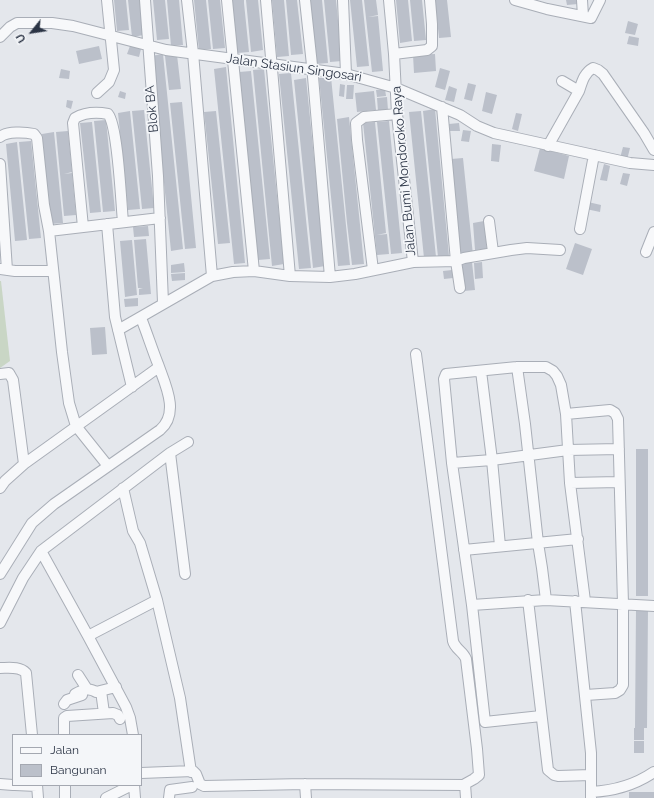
<!DOCTYPE html>
<html>
<head>
<meta charset="utf-8">
<style>
	body { margin:0 }
	#map { position:relative; width:654px; height:798px; overflow:hidden; background:#e4e7ec; font-family:Raleway,sans-serif }
	canvas { display:block }
	.legend { position:absolute; left:12px; top:734px; width:130px; height:52px; box-sizing:border-box; background:#f4f6f9; border:1px solid #a4a8b1; margin:0; padding:5px 7px; list-style:none; font-size:12px; color:#2b3445 }
	.legend li { display:flex; align-items:center; gap:8px; height:20px }
	.legend b { width:20px; border:1px solid #a4a8b1 }
	.north { position:absolute; left:12px; top:12px; width:40px; height:40px; -webkit-text-stroke:3px #f4f6f9; paint-order:stroke; rotate:240deg; font-size:11px; font-weight:700; line-height:16px; text-align:center; color:#2b3445 }
	.north::after { content:''; display:block; margin:auto; width:14px; height:18px; background:#2b3445; clip-path:polygon(50% 0,100% 100%,50% 72%,0 100%) }
</style>
</head>
<body>
<div id="map">
<canvas width="654" height="798"></canvas>
<ul class="legend">
<li><b style="height:5px;background:#f7f8fa"></b>Jalan</li>
<li><b style="height:11px;background:#bbc0ca"></b>Bangunan</li>
</ul>
<div class="north">U</div>
</div>
<script>
const ctx = document.querySelector('canvas').getContext('2d');
ctx.lineJoin = 'round';
function paint(path, color) {
  ctx.fillStyle = color;
  ctx.fill(path, 'evenodd');
}
function strokePath(path, color, width, dash) {
  ctx.strokeStyle = color;
  ctx.lineWidth = width;
  ctx.lineCap = dash ? 'butt' : 'round';
  ctx.setLineDash(dash || []);
  ctx.stroke(path);
}
function label(font, color, halo, rows, align = 'center') {
  ctx.font = font + ' Raleway,sans-serif';
  ctx.lineWidth = 3.5;
  ctx.setLineDash([]);
  ctx.textBaseline = 'middle';
  ctx.strokeStyle = halo;
  ctx.fillStyle = color;
  for (const [text, x, y, turn = 0] of rows) {
    ctx.save();
    ctx.translate(x, y);
    ctx.rotate((+turn || 0) * Math.PI / 180);
    ctx.textAlign = isNaN(turn) ? turn : align;
    if (halo) ctx.strokeText(text, 0, 0);
    ctx.fillText(text, 0, 0);
    ctx.restore();
  }
}
paint(new Path2D(`
	M0,281h1l9,80 -10,7z`), '#c9d6c5');
paint(new Path2D(`
	M114,0h12l3,30 -12,1z
	M128,0h12l4,35 -12,2z
	M153,0h12l4,39 -12,1z
	M167,0h12l4,45 -12,1z
	M194,0h12l5,49 -12,1z
	M208,0h12l5,48 -12,1z
	M232,0h12v3l-4,1 4,-1 5,49 -12,1z
	M246,0h12l5,50 -12,2z
	M272,0h12l5,56 -12,1z
	M286,0h11l6,54 -12,1z
	M310,0h12l6,63 -12,1z
	M324,0h12l6,61 -12,1z
	M350,0h12l7,66 -12,1z
	M364,0h12l2,15 -10,2 10,-1 5,55 -11,1z
	M396,0h12l4,41 -12,2z
	M410,0h12l4,40 -12,1z
	M435,0h12l4,37 -12,1z
	M566,0h12v4l-11,1z
	M628,21l10,3 -3,11 -10,-2z
	M629,36l10,2 -1,8 -11,-2z
	M99,46l3,13 -23,5 -3,-13z
	M130,46l11,3 -2,8 -12,-3z
	M163,54l20,195 -12,2 -20,-195z
	M435,54l1,17 -22,2 -1,-18z
	M177,55l4,34 -12,1 -4,-34z
	M226,67l19,196 -11,1 -20,-195z
	M440,68l10,3 -5,19 -10,-3z
	M61,69l9,2 -1,8 -10,-1z
	M264,69l20,195 -12,2 -19,-196z
	M251,71l19,188 -12,1 -6,-56 10,-1 -10,1 -13,-132z
	M291,73l20,195 -12,1 -20,-195z
	M331,77l19,188 -12,1 -19,-188z
	M306,78l19,188 -12,2 -19,-188z
	M468,83l8,2 -4,16 -8,-2z
	M340,84l5,1 -1,12 -5,-1z
	M347,85h7l-1,14h-7z
	M449,86l8,3 -3,13 -9,-2z
	M385,89l1,7 -9,1 -1,-7z
	M120,91l6,2 -1,6 -7,-2z
	M374,91l2,19 -19,2 -2,-19z
	M486,92l11,3 -5,19 -10,-3z
	M387,97l1,13 -10,1 -1,-13z
	M67,100l6,1 -2,8 -5,-2z
	M182,102l14,146 -11,1 -15,-146z
	M435,109l10,105 -4,1 4,-1 4,42 -11,1 -15,-146z
	M144,110l10,98 -12,1 -10,-98z
	M130,111l10,98 -12,1 -10,-97z
	M216,111l14,132 -12,1 -14,-132z
	M421,111l15,146 -12,1 -15,-146z
	M516,113l6,1 -4,17 -6,-2z
	M349,117l15,147 -12,1 -5,-42 10,-1 -10,1 -10,-104z
	M106,120l9,91 -12,1 -9,-91z
	M389,121l13,132 -11,1 -14,-132z
	M92,122l9,90 -11,1 -10,-90z
	M375,122l11,111 -9,2 10,-1 2,20 -12,1 -14,-132z
	M459,123l1,8h-10l-1,-7z
	M463,130l8,1 -2,11 -8,-1z
	M68,131l4,41 -8,2 8,-1 4,42 -12,1 -8,-84z
	M54,132l9,91 -12,1 -9,-90z
	M31,141l10,97 -12,1 -10,-97z
	M17,142l10,98 -12,1 -9,-97z
	M492,144l9,1 -2,17 -8,-1z
	M623,147l7,1 -3,12 -7,-2z
	M540,148l29,8 -5,23 -30,-8z
	M463,158l10,97 -12,1 -10,-97z
	M604,164l6,2 -3,15 -7,-1z
	M623,173l7,1 -3,12 -7,-2z
	M588,202l13,3 -1,7 -14,-3z
	M484,221l3,28 -12,1 -2,-27z
	M148,226l1,10 -15,1 -1,-10z
	M146,239l5,55 -12,1v-6l4,-1h-5l-4,-48z
	M132,240l5,55 -12,2 -5,-56z
	M575,243l17,6 -9,26 -17,-6z
	M472,262l3,28 -11,1 -3,-28z
	M482,262l1,16 -8,1 -1,-16z
	M184,263l1,9 -14,1v-8z
	M452,270l1,8 -9,1 -1,-8z
	M185,273v7l-13,1 -1,-7z
	M138,298v8l-13,1 -1,-8z
	M105,327l2,27 -15,1 -2,-27z
	M636,449h12v147h-12z
	M636,609h12l-1,119h-12z
	M634,728h10v12h-10z
	M634,741h10v12h-10z
	M629,792h25v6h-25z`), '#bbc0ca');
const minor = new Path2D(`
	M145,0l13,176 5,127
	M187,0l6,53 19,223
	M227,0l27,271
	M266,0l24,276
	M305,0l7,65 18,212
	M343,0l3,74
	M389,0l5,54 3,60 16,148
	M515,0l32,9 44,9 9,-18
	M582,0l1,16
	M0,37l10,-10 7,-4h35l21,3 93,24 180,24 50,14 64,27 17,11 17,7 136,30 24,2
	M394,54l33,-4 5,-4v-22l-2,-24
	M579,91c3,-9 5,-18 14,-23l5,2 5,4 41,59 10,17
	M97,93l12,-11 5,-12 -7,-70
	M442,107l14,154 4,27
	M0,137c7,-6 25,-5 34,-3l3,4 7,67 5,26 13,121 7,51 7,23 32,40
	M548,146l31,-55 -17,-10
	M0,164l7,106
	M489,221l4,31
	M107,224l8,93 17,70
	M83,227l-10,-104 2,-5c9,-5 22,-6 33,-4 10,12 13,88 15,108
	M580,229l14,-74
	M49,231l111,-13
	M646,252l8,-20
	M0,269l15,2h38
	M373,270l-16,-130 -1,-17 8,-6 33,-3
	M118,330l94,-54 21,-4 21,-1 36,5 40,1 25,-3 58,-12 43,-1 8,-3 47,-8 16,-2 33,2
	M416,354l37,287c2,8 10,10 13,18l11,90 2,26 -5,4 -9,5 1,14
	M517,367l8,57 13,119 4,25 4,32
	M481,371l11,89 8,86
	M0,374l9,-1 4,7 11,84
	M566,414l44,-4 5,3 3,6 5,185v81l-3,5 -5,3 -29,2
	M170,453l15,121
	M452,463l40,-3 76,-10 51,-1
	M570,483l49,-1
	M0,488l5,-7 19,-17 135,-97
	M123,488l10,43 7,12 17,57 23,98 11,74
	M464,550l114,-11
	M41,551l47,85 38,71 4,11 3,17
	M0,574l32,-51 22,-19 106,-74c20,-17 5,-46 -2,-66 -6,-15 -11,-31 -17,-46
	M528,600l20,170 6,5 4,1 33,-1
	M575,601l16,152v45
	M472,605l74,-5 108,6
	M0,623l23,-45 18,-27 129,-98 18,-11
	M88,636l69,-36
	M0,668c8,0 20,-2 26,5l6,62
	M78,675l9,14
	M101,691l3,22
	M75,694c7,-4 14,-7 21,-2l20,-5
	M64,704l3,-4 15,-5
	M541,716l-56,6 -13,-117 -20,-142 -8,-84 2,-5 71,-7h29l7,4 4,5 4,9 5,29 4,69 15,118
	M64,735v-17l3,-2 46,-3 5,2 2,4
	M141,773l52,-2 3,3 4,10 4,2 101,-2 160,1
	M0,784l13,1
	M305,784l1,14
	M15,785l22,1
	M37,785l1,13
	M65,785v13
	M134,785l1,13
	M591,792c23,-1 44,-7 63,-20
	M106,798l26,-13
	M169,798l1,-8 22,-3`);
strokePath(minor, '#a9aeb7', 12);
strokePath(minor, '#f7f8fa', 10);
label('13px', '#2b3445', '#f4f6f9', [
	["Jalan Stasiun Singosari",294,68,8],
	["Blok BA",152,109,-95],
	["Jalan Bumi Mondoroko Raya",404,171,-95]
]);
</script>
</body>
</html>
